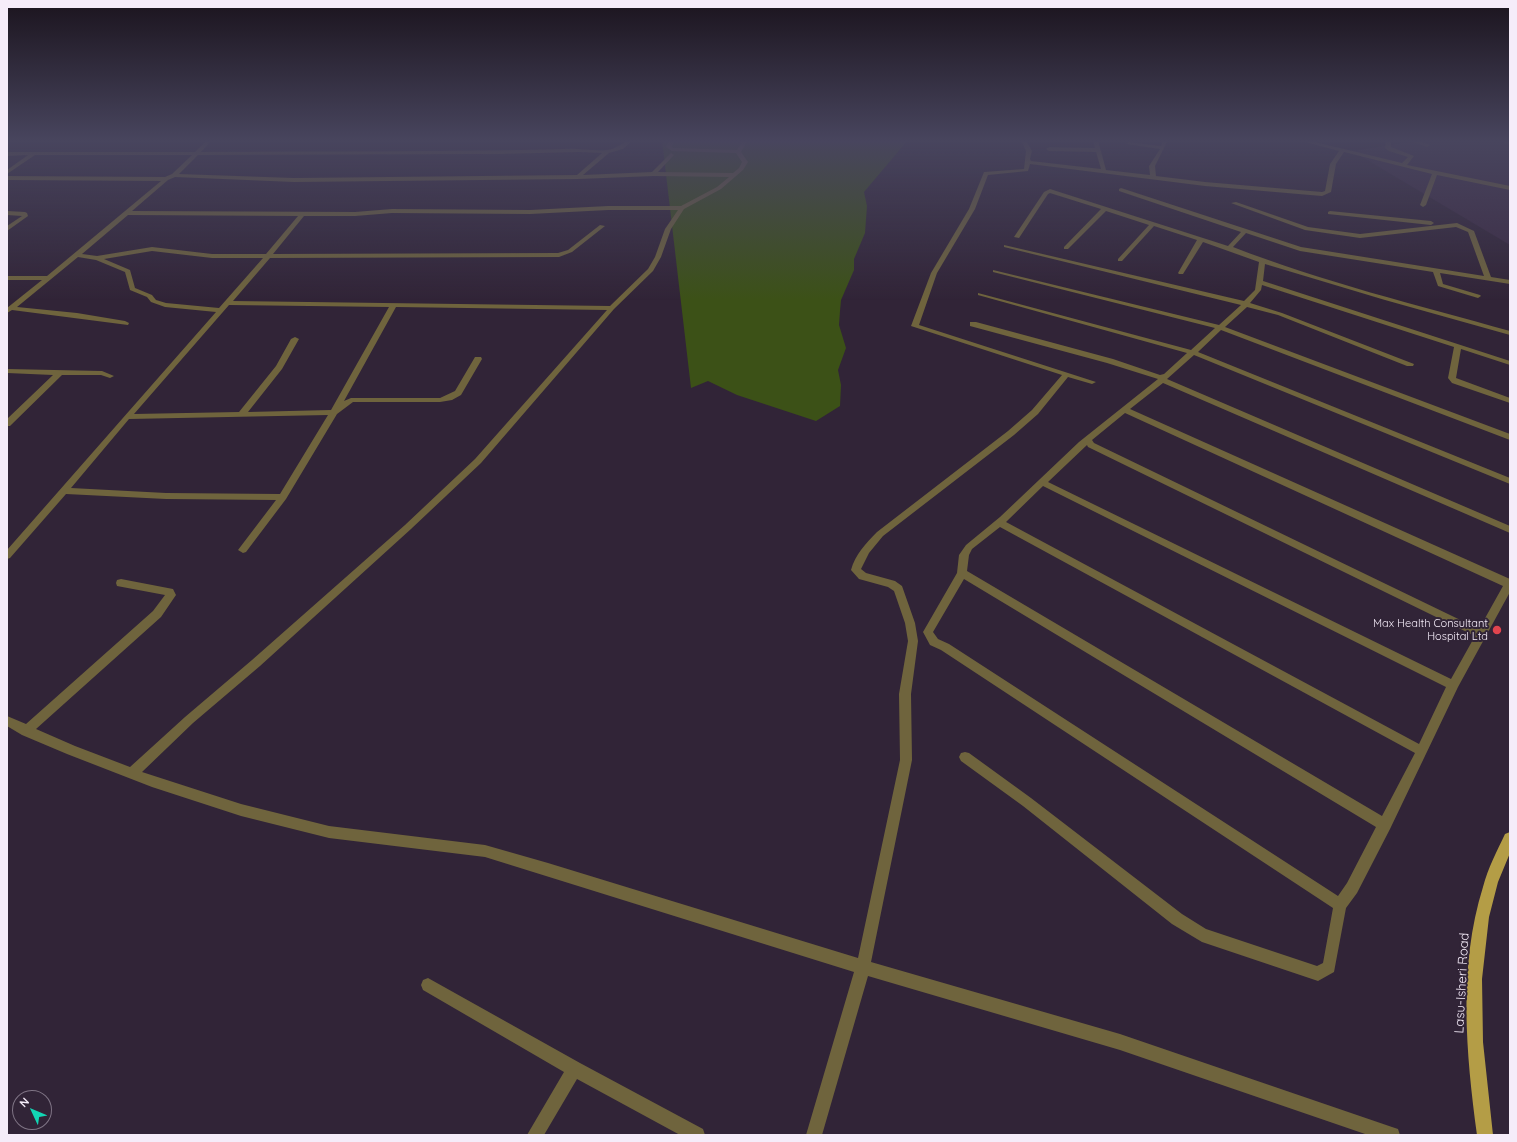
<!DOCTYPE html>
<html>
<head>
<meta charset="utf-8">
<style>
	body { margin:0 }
	#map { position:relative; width:1517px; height:1142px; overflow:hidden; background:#312437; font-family:Quicksand,sans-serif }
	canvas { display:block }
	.frame { position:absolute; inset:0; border:8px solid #f5ecf9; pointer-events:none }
	.north { position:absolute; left:12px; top:1090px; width:40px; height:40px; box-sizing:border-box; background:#312437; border:1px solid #7f7485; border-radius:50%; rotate:314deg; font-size:11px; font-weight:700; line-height:16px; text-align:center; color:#f5ecf9 }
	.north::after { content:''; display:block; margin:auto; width:14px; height:18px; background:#12d5b4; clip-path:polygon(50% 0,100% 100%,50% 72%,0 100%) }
</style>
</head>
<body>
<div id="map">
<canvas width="1517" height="1142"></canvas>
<div class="frame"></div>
<div class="north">N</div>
</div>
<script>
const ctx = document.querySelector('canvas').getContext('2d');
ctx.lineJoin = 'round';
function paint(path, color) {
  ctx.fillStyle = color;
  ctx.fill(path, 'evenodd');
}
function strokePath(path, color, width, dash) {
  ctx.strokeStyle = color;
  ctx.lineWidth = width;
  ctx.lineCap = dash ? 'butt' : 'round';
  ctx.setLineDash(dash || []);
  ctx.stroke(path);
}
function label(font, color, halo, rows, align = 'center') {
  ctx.font = font + ' Quicksand,sans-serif';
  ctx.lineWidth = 4;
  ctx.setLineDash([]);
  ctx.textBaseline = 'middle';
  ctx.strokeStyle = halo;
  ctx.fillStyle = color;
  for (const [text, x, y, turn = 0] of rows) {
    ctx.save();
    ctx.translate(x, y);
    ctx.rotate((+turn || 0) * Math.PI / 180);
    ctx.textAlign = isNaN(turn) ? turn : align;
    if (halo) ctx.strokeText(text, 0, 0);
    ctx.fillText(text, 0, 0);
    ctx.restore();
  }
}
paint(new Path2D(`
	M1420,140h90v105l-158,-94z`), '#3b2a43');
paint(new Path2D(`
	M662,140h246l-44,52 3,14 -2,27 -11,26v11l-13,30 -1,11 -1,14 7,23 -8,22 3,15 -1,21 -24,15 -79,-26 -29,-14 -17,7z`), '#3c5117');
paint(new Path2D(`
	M207,140h5l-11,12c121,-1 242,0 363,-3 14,-1 28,2 42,1 11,0 17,-10 27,-10l-10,9 -14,4 -26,22 69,-3 19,-19 3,2 -16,17 75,1 6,-5 3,-6 -6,-9 -64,-2 -6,-4 3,-7h5l-2,7 1,1 64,2 6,-10h5l-7,12 7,10 -5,8 -22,19 -37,20 -13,20 -10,28 -8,14 -39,38 -133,154 -70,66 -151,137 -67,57 -51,49 99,32 88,22 156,19 63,18 310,95 42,-198 -1,-66 9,-53 -3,-18 -11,-32 -6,-4 -29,-8 -8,-9c4,-15 15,-27 26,-38l131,-101 24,-21 30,-35 -151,-49 20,-53 38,-64 15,-37 40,-3 2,-18 -5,-11h5l6,11 -2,8 1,2 70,8 -5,-17 -47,-1 -3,-2 3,-2 46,1 -2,-8h5l8,30 44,5 -1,-9 11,-17 -34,-5 3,-2 32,4 2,-6h5l-13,26 1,10 49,6 117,10 3,-1 5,-27 9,-13 -42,-11h10l95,23 6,-6 -19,-6 -4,-3 1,-8h5v7l23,9 -7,9 103,21v4l-73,-15 -11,30 -3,2 -3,-2 12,-31 -88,-22 -8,12 -5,28 -9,4 -117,-10 -175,-22 -2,7 -40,4 -13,34 -38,64 -18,52 177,57 -4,2 -24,-7 -30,37 -24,21 -131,101 -14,17 -8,16 5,4 29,8 7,5 13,37 3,18 -7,53 1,66 -41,202 249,72 272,93 6,2 2,6h-32l-248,-85 -252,-74 -46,159h-16l48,-163 -369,-115 -156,-19 -88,-22 -89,-29 -85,-33 -45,-19 -15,-9v-10l19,8 127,-113 12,-16 -48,-9 -1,-3 1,-3 4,-1 52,10 3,6 -15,22 -125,112 39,17 55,21 55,-50 67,-57 153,-135 70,-66 132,-149 -211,-3 -52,94 7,-3h89l15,-7 20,-34h6l1,2 -21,36 -9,5 -12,2h-87l-16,12 -51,85 -40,53 -3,1 -5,-3 38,-50 -110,-1 -100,-5 -56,64 -3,1v-9l209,-238 -51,-5 -14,-5 -4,-5 -17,-7 -5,-18 -29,-12 -18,-3 -61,50 60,6 48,8 4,2 -1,2 -116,-15 -5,3v-5l35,-28h-35v-4h40l114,-95 -154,-1v-4l158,1 7,-3 20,-19h-157l-28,19v-4l21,-15 -21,1v-4h188zM579,152l23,1 -25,22 -283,3 -115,-4 19,-19 302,-1zM654,176l75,1 -12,10 -36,19h-73l-78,4 -138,-1 -37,3 -223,-1 36,-31 7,-3 119,5 284,-3zM608,210h70l-13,19 -10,28 -7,12 -38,37 -377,-5 37,-43 289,-1 13,-5 33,-26 -5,-1 -32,25 -10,3 -285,1 31,-38h51l37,-3 138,1zM128,215l170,1 -32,38h-54l-60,-7 -55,9 -15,-2zM152,251l60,7h51l-44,50 -53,-5 -10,-3 -4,-5 -17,-7 -5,-18 -26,-11zM229,305l160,2 -58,103 -83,2 34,-43 17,-30 -4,-2 -4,2 -15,27 -37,46 -105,2zM328,415l-48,79 -114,-1 -95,-5 58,-69z
	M1408,140h9l13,5 -3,2z
	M1501,140l9,1v4l-9,-4z
	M1121,188l180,59 183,29 -16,-44 -12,-5 -96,11 -55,-8 -74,-27 5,-1 72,25 52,7 97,-11 17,8 17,46 19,3v4l-70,-11 3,11 37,11 1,1 -3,2 -40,-12 -5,-14 -133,-21 -54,-18 -13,14c90,35 184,58 277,84v4l-125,-35 -120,-36 -2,17 247,80v4l-49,-16 -5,29 54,20v5l-58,-20 -4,-5 6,-31 -192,-62 -1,5 -11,13 32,10 132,51 -1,2h-6l-129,-51 -31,-8 -22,20 285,107v6l-289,-110 -23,22 312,126v6l-316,-129 -27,24 343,147v7l-347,-150 -33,26 380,170v13l-52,95 -68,142 -33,64 -11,15 -12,64 -16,9 -116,-39 -30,-18 -149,-118 -62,-45 -2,-4 2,-4 4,-1 4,1 62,45 151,116 24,15 111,37 6,-3 10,-55 -392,-258 -11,-5 -7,-13 34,-59 2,-18 7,-10 34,-28 79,-75 79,-63 -51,-16 -137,-37v-4h6l137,37 47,16 4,-1 23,-21 -209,-58v-2l213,57 24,-22 -222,-56v-2l226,55 22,-20 -237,-58v-2l240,56 11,-11 4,-28 -56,-20 -20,32h-4l-1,-1 19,-33 -43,-14 -32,35h-4v-2l31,-34 -43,-14 -38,38h-4v-2l37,-38 -51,-16 -2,1 -29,44 -5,-1 30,-45 6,-3 178,57 13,-14 -122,-41v-2zM1125,413l378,173 -24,43 -385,-186 -2,-3zM1087,445l1,2 387,189 -24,43 -403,-197zM1043,486l403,201 -27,57 -413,-222zM1000,527l415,226 -33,63 -415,-245 2,-16 3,-6zM964,579l412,248 -29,56 -9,13 -389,-252 -11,-5 -5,-7z
	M7,211l18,1 2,1 1,3 -21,15v-5l15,-10 -15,-1z
	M1330,211l101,10 3,2 -3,2 -103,-11v-2z
	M7,369l95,2 12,5 -4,2 -9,-3h-39l-52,51h-3v-7l46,-44 -46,-2z
	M428,978l152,85 123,66 2,6h-25l-103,-56 -33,56h-17l37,-63 -141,-82 -2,-5 2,-5z`), '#6f643d');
paint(new Path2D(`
	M1510,832v21l-12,29 -9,35 -7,62 1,63 10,93h-16c-11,-82 -19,-168 6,-248 5,-19 14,-36 22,-53z`), '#b49d46');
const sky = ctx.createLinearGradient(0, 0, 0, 300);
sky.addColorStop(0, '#1b141e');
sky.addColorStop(0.47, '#48455e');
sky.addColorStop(1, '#48455e00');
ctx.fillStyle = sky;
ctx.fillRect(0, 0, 1517, 300);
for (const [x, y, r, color] of [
	[1497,630,5,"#e0444e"]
]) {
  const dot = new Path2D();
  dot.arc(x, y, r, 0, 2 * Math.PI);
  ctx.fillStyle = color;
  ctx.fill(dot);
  strokePath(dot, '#312437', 1.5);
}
label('11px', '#f5ecf9', '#312437', [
	["Max Health Consultant",1488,624],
	["Hospital Ltd",1488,637]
], 'right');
label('13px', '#f5ecf9', '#312437', [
	["Lasu-Isheri Road",1462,983,-87]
]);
</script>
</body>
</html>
